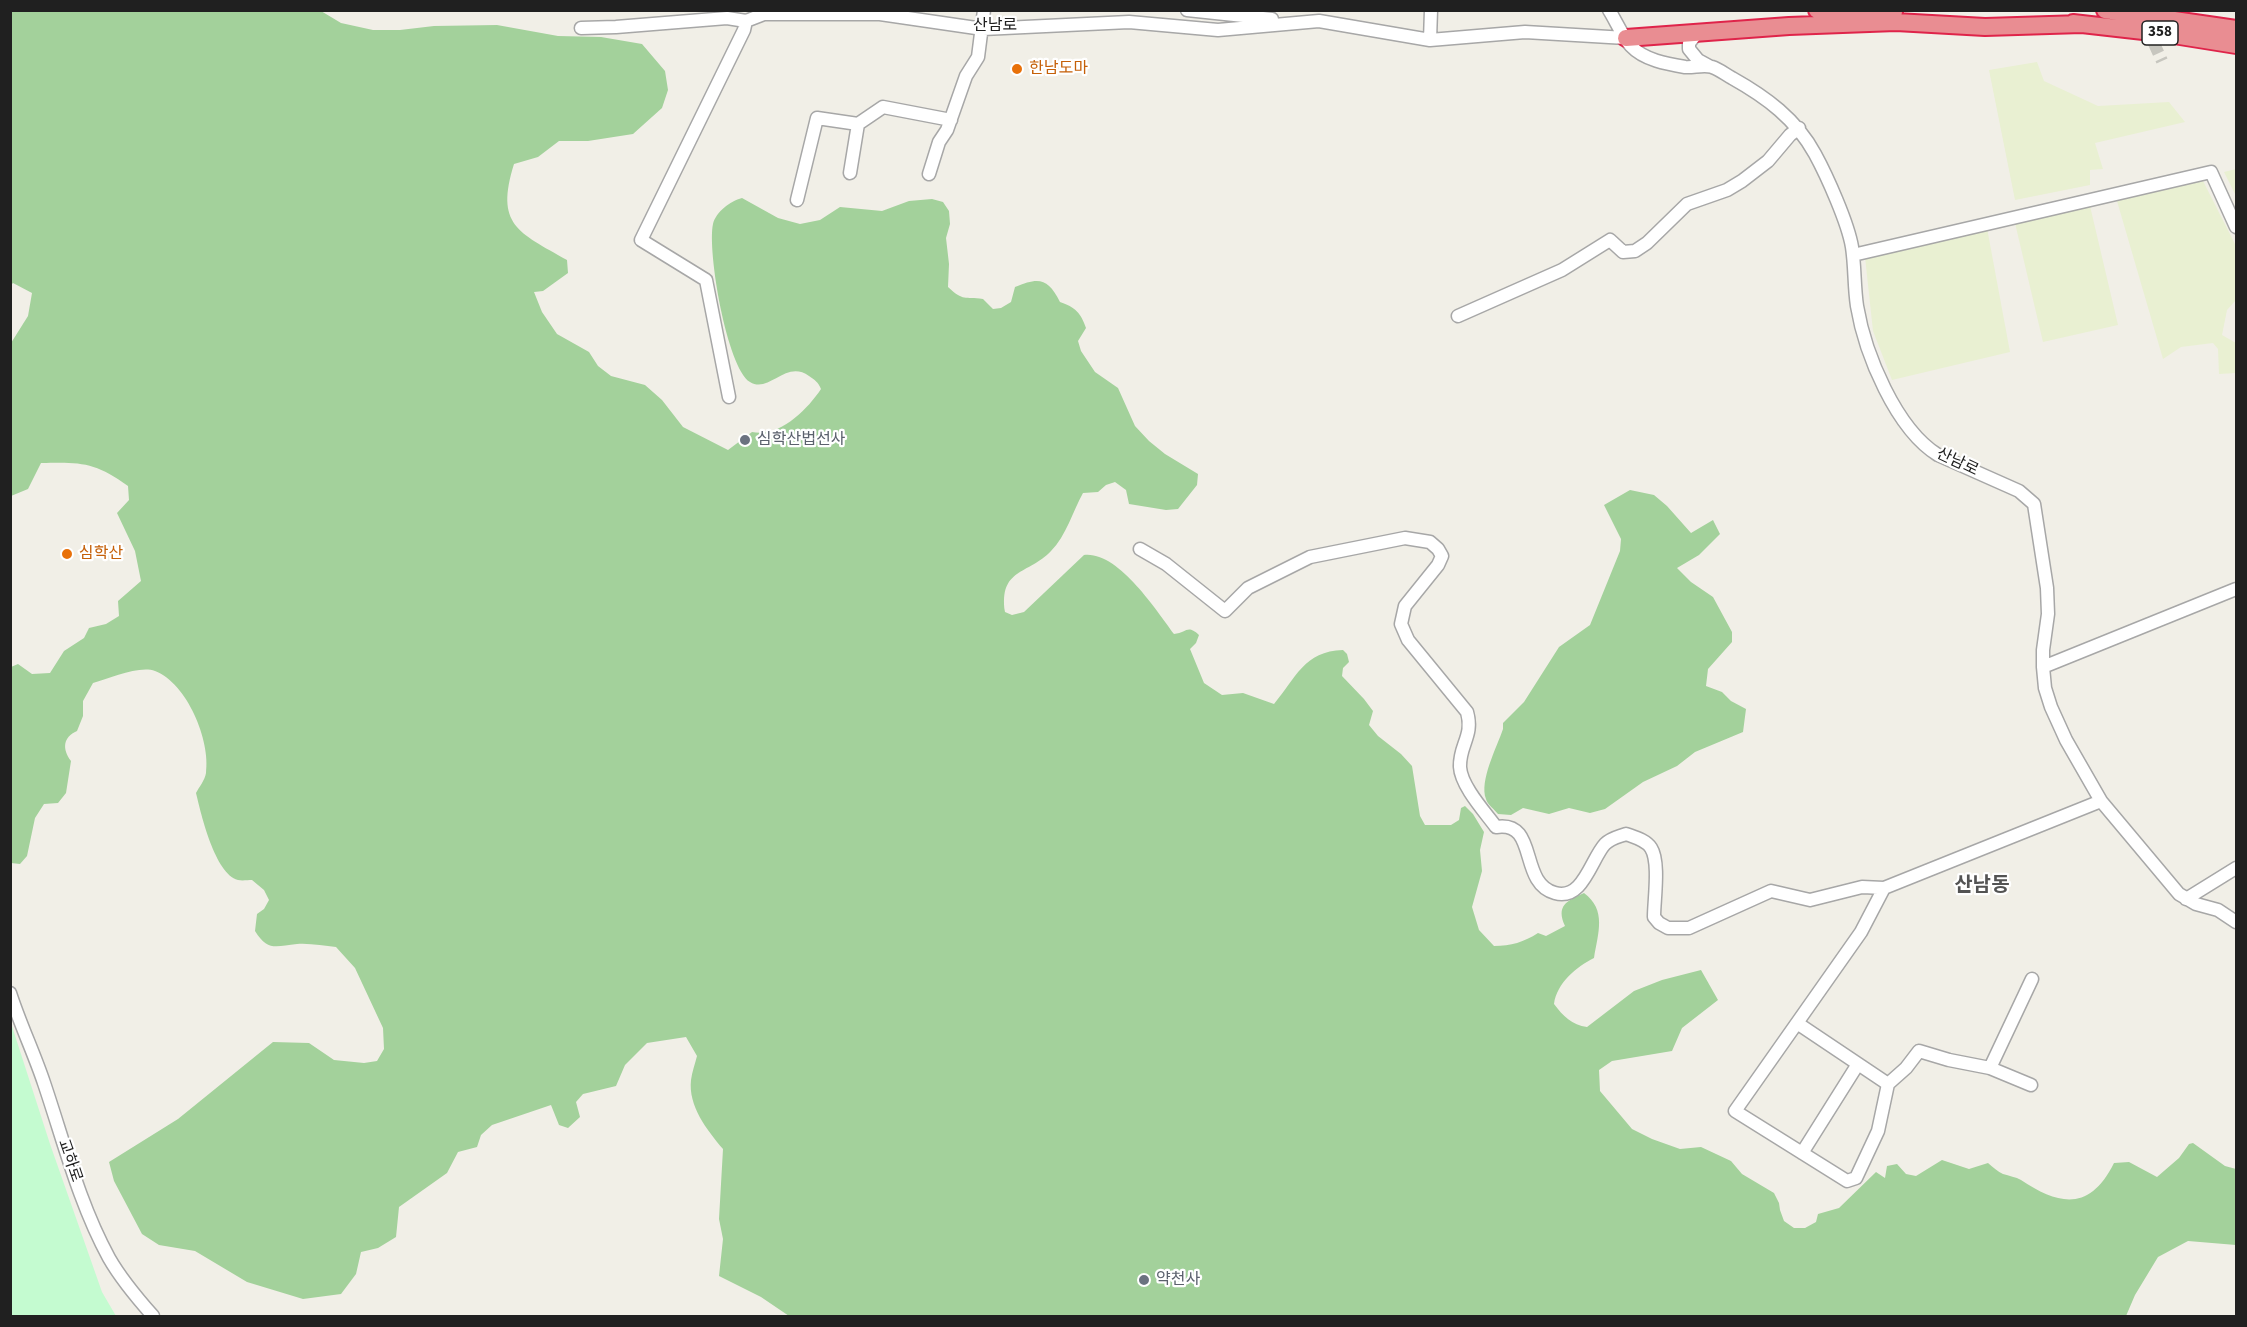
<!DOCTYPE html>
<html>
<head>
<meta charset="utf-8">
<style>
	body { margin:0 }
	#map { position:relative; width:2247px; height:1327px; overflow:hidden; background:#f1efe7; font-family:"Source Sans 3",sans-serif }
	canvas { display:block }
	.frame { position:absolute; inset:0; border:12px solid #202020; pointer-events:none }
</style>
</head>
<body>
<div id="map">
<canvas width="2247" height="1327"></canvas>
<div class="frame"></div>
</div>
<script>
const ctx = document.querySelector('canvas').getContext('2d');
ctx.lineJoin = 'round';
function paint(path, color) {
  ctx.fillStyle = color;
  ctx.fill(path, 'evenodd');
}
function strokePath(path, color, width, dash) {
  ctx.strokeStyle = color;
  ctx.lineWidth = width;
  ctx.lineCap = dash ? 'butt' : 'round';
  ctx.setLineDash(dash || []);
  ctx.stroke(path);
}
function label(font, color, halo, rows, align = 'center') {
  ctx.font = font + ' "Source Sans 3","Noto Sans KR",sans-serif';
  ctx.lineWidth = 4.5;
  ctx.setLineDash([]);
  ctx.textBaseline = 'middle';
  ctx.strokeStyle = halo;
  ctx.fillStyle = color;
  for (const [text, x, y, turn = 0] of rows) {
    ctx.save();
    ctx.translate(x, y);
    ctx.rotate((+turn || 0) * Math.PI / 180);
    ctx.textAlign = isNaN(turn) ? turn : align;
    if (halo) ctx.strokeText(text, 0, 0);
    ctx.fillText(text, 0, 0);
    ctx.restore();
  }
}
paint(new Path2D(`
	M2037,62l7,19 54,25 71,-4 16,20 -90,21 8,26 -13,1v15l-75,15 -26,-130z
	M2236,169v27l-12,-24z
	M2203,181l33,65v54l-9,10 -5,25 14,8v30l-17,1 -1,-25 -5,-6 -32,4 -18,12 -46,-158z
	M2090,206l28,119 -75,17 -28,-119z
	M1987,228l23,124 -118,28 -19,-49 -8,-74z`), '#e9f0d2');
paint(new Path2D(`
	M11,10l310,1 20,12 32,7h27l34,-4 63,-1 61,11 43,1 41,7 23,27 3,19 -6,18 -29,26 -45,7h-29l-21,16 -24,7c-19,61 4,68 53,96l1,13 -25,18 -9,1 8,20 15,22 32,18 9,14 13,10 34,9 17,15 21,27 45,23 24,-18c27,6 55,-22 69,-43 -3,-7 -6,-9 -12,-13 -23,-17 -40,18 -59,6 -23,-14 -43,-131 -37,-158 3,-12 17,-23 29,-26l36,20 22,6 20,-4 20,-13 42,4 27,-10 23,-2 11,3 6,9 1,13 -4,14 3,26 -1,23c16,15 16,9 35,12l10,10 8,-1 10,-6 4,-15c24,-10 33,-9 45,15 15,5 21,11 26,26l-8,13 3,10 14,21 23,16 17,38 14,15 16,13 33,20 -1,11 -19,24 -12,1 -37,-6 -3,-14 -11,-8 -9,3 -8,7 -15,1c-10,18 -17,43 -32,58 -23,24 -52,17 -46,61l7,3 12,-3 60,-57c34,-4 72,55 90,79 13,-1 13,-10 25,1l-3,8 -6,6 14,34 18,12 21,-2 31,11c22,-26 30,-53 69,-54l4,4 2,8 -6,6 -1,8 22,23 9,12 -4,14 9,11 23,18 11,12 8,50 5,9h26l8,-5 2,-12 4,-2 8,8 11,18 -4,18 2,21 -10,36 7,23 15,16c17,0 30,-4 44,-13l8,3 19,-10c-9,-20 1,-25 19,-33 23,17 14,40 10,65 -18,9 -37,25 -40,46 9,12 18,21 33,23l47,-36 28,-11 39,-10 17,30 -36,28 -10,23 -60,10 -13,9 1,21 32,38 20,10 28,10 21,-2 30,14 11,13 32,19 5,10 1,7 4,11 10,7h11l11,-6 2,-8 21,-6 37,-36 9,6 2,-12 10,-2 9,10 10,2 26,-16 27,9 19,-6c5,4 10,9 15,11 6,2 13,3 18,6 39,26 69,31 93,-17l15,-1 28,15 22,-19 10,-14 4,-1 32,23 11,3v76l-48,-4 -30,16 -23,38 -9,21h-1337l-28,-19 -42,-21 4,-37 -4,-20 4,-70c-16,-19 -35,-43 -32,-69 1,-8 4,-16 6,-24l-11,-19 -39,6 -22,22 -9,21 -33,8 -7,8 4,15 -12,11 -9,-3 -8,-20 -59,20 -11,10 -4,12 -19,5 -11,21 -48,34 -3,30 -18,11 -17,4 -5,22 -15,20 -38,5 -56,-17 -52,-31 -36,-6 -17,-11 -28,-53 -5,-19 69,-43 95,-77 36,1 25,17 30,3 13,-2 7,-12 -1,-21 -28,-60 -19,-21c-12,-1 -26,-4 -39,-3 -21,2 -29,8 -42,-13l2,-17 7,-5 5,-9 -5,-10 -12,-10c-4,0 -10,1 -14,0 -23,-6 -37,-66 -42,-87 3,-6 9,-13 10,-20 5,-32 -19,-90 -51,-102 -15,-6 -45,7 -62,12l-10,18v15l-6,15c-14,6 -15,18 -6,30l-5,32 -8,10 -14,1 -9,14 -8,38 -7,8 -9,-1v-196l7,-3 14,10 18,-1 14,-22 20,-13 5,-10 17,-4 13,-8 -1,-15 23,-20 -6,-30 -18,-38 12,-13 -1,-14c-33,-24 -47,-24 -87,-23l-13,26 -17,7v-153l17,-27 4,-23 -19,-10 -2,2z
	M1630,490l24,5 13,11 24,27 22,-13 7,14 -21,21 -22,13 14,14 22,15 19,35v10l-24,27 -2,17 16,6 9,9 15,8 -3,23 -48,20 -18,14 -34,16 -38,27 -15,4 -21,-5 -20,6 -26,-6 -12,7 -13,-1c-3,-4 -11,-10 -12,-15 -7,-18 11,-52 17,-70v-6l21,-21 35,-55 31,-22 30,-74 1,-12 -17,-34z`), '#a3d19b');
paint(new Path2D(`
	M10,1020l40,124 52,148 14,24h-105z`), '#c4fbd0');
strokePath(new Path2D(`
	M2146,26l16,35`), '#c7c6bf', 12, [12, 6]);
const minor = new Path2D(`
	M1187,10l85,9
	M1609,10c7,11 13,26 22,36 13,14 36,18 54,21 8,1 19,-3 27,0 7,2 14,8 20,11 34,19 64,41 83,76 12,22 33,69 37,93 3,19 2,39 5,59 8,48 39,123 81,149l81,36 15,13 13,84 1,26 -5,36v17l2,21 6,19 15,33 35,61 78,93 17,10 22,6 18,12
	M581,28l35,-1 111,-9 19,3 18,-7h116l103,15 146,-7 89,8 101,-9 111,19 95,-8 101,6
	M1698,32l-9,11v6l9,11 11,6
	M1430,40l1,-30
	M850,173l8,-49 25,-17 68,13
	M929,174l10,-32 8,-12 19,-54 12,-19 6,-47
	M797,200l20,-82 41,6
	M1853,255l358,-83 25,55
	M1458,316l104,-46 48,-30 13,12 12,-1 12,-8 40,-39 40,-14 15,-9 26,-20 22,-26 9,-7
	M729,397l-23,-117 -65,-40 103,-210 2,-9
	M1140,549l26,15 59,47 23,-23 62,-31 95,-19 25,4 8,7 4,7 -4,9 -33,41 -4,18 7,16 59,72c7,24 -8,33 -7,55 1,19 25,45 36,60 43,-7 22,56 59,66 28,8 36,-34 50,-49 6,-6 13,-7 21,-10 8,3 20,6 25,14 9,14 3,52 3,69l5,6 9,5h21l82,-37 39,9 52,-13 22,1 217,-87
	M2043,667l193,-78
	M2186,899l50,-31
	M10,993c10,31 24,60 34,90 20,59 35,120 65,175 12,21 28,40 44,58
	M1797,1023l91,61 -10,47 -22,47 -9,3 -112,-70 126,-179 23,-44
	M1990,1068l42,-89
	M1888,1084l18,-16 13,-17 30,9 41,8 41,17
	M1802,1153l56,-89`);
const highway = new Path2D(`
	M1817,10l77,2
	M2105,10l131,19
	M2073,23l88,10 75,12
	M1626,38l163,-12 107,-4 89,5 97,-3`);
strokePath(minor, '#a7a7a7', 15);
strokePath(highway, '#df244a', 20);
strokePath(minor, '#fff', 12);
strokePath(highway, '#e98d92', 16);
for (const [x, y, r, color] of [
	[1017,69,6,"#e8710a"],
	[745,440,6,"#6b7280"],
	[67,554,6,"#e8710a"],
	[1144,1280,6,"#6b7280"]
]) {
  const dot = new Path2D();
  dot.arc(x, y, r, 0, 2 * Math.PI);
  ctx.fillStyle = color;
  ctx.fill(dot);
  strokePath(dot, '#fff', 2);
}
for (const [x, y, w] of [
	[2160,33,36]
]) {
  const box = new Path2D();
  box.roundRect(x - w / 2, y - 12, w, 24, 4.5);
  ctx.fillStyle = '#fff';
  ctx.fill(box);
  strokePath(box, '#202020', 1.5);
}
label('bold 15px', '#202020', null, [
	["358",2160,33]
]);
label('16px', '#202020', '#fff', [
	["산남로",995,26],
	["산남로",1957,463,25],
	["교하로",69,1161,71]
]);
label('16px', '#c56008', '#fff', [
	["한남도마",1029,69],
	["심학산",79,554]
], 'left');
label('16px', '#5b616d', '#fff', [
	["심학산법선사",757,440],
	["약천사",1156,1280]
], 'left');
label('bold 20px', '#535353', '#fff', [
	["산남동",1982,887]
]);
</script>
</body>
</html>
